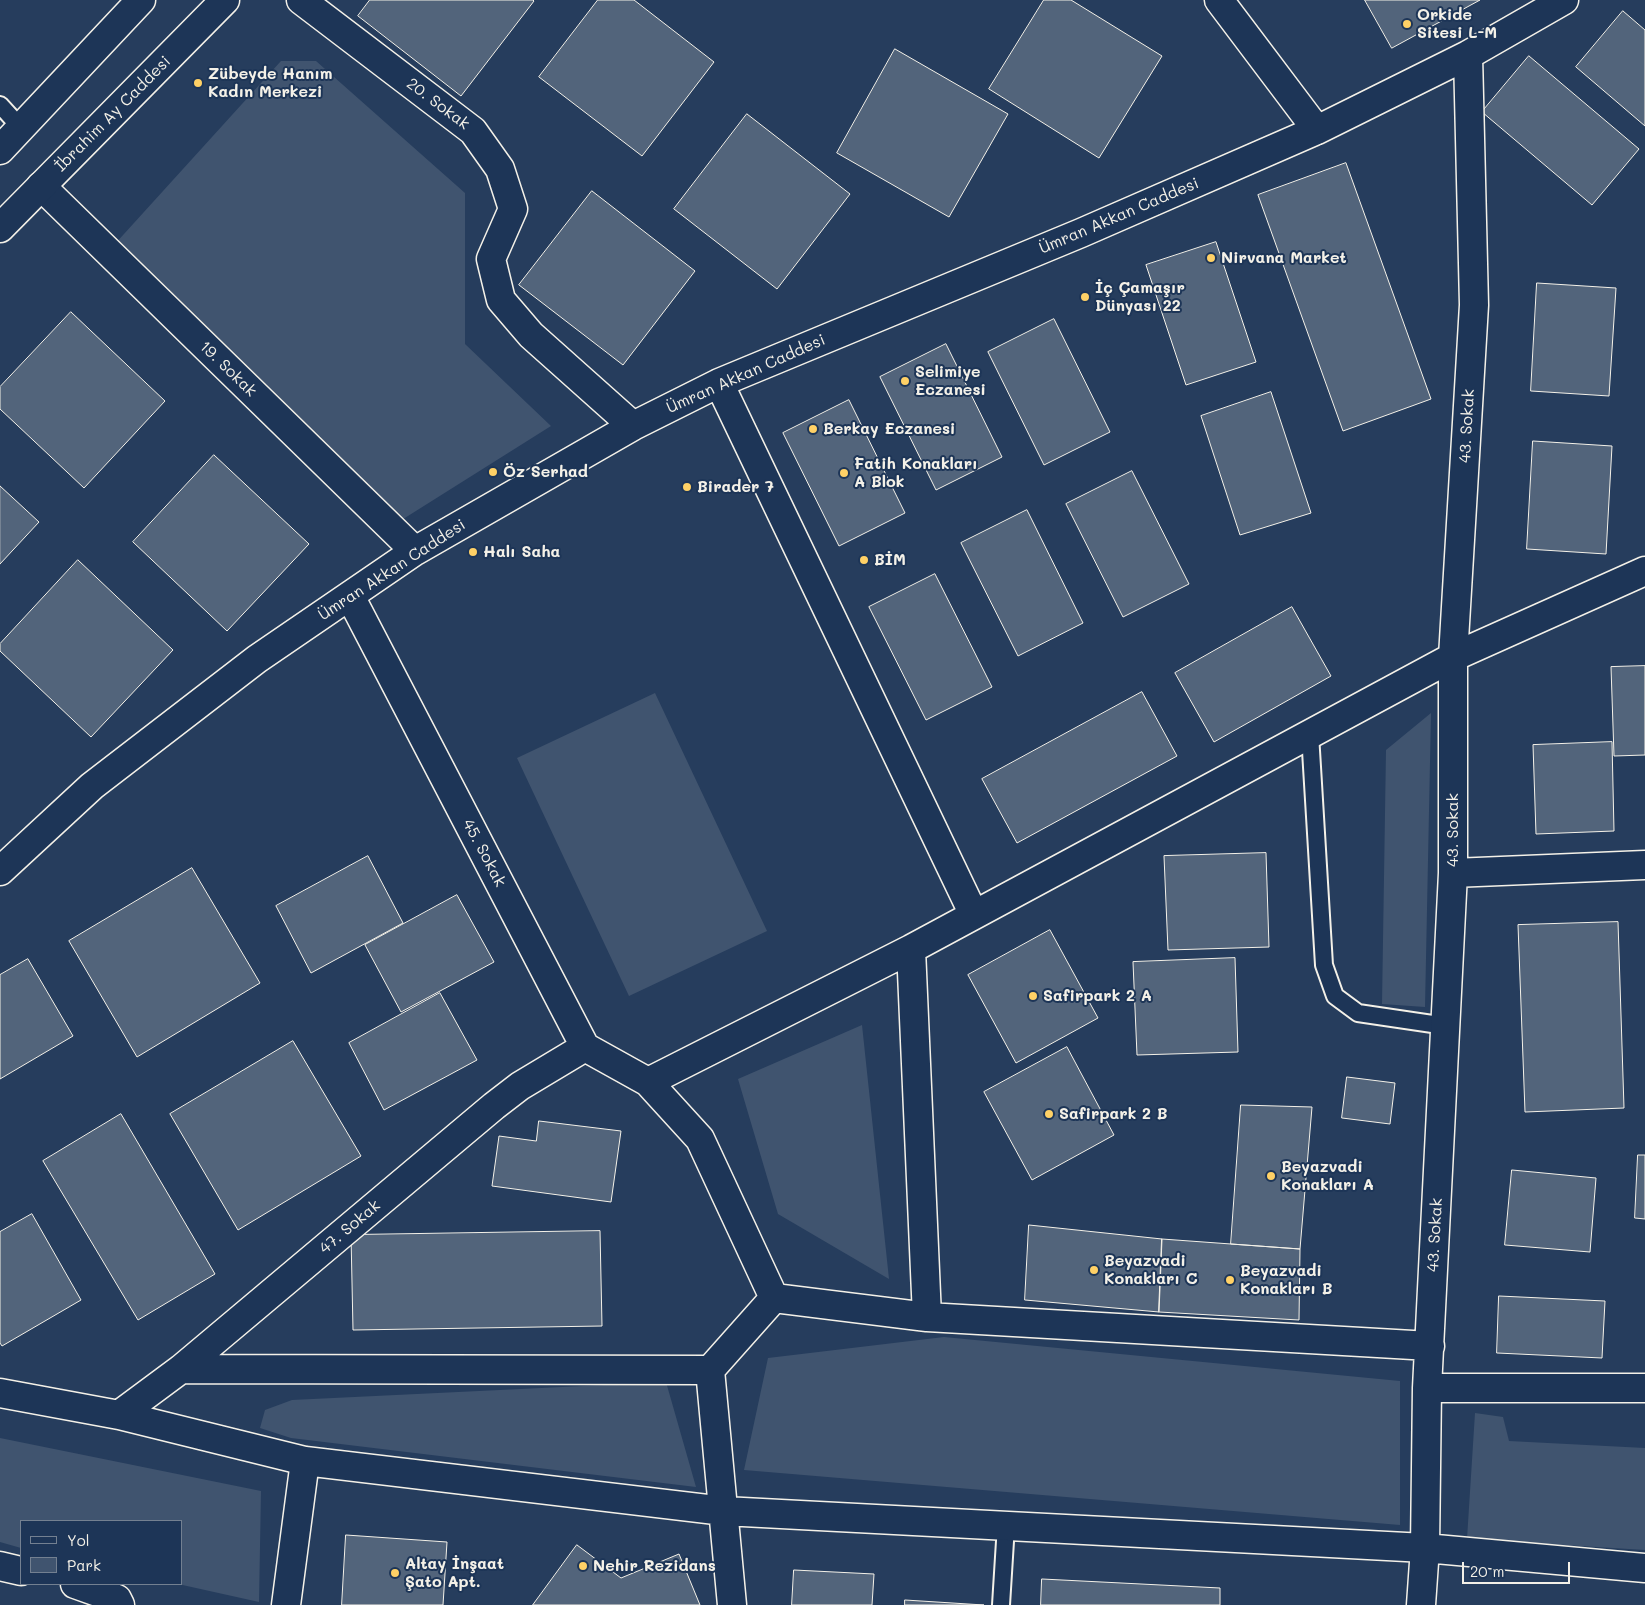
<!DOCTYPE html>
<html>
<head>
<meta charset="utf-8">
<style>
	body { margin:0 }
	#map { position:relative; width:1645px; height:1605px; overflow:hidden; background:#263d5d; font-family:Mali,sans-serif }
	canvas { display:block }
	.legend { position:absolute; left:20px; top:1520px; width:162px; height:65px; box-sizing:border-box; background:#1d3557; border:1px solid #738091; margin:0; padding:6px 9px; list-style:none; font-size:15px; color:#f4f1e8 }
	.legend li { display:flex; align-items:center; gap:10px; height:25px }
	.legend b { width:25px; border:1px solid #738091 }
	.scale { position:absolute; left:1462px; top:1562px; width:108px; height:22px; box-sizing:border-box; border:2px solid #f4f1e8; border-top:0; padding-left:6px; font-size:15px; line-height:18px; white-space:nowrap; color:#f4f1e8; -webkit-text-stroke:4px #1d3557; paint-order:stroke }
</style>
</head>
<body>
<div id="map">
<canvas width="1645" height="1605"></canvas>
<ul class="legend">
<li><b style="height:6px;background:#1d3557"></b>Yol</li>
<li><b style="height:14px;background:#40546f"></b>Park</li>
</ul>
<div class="scale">20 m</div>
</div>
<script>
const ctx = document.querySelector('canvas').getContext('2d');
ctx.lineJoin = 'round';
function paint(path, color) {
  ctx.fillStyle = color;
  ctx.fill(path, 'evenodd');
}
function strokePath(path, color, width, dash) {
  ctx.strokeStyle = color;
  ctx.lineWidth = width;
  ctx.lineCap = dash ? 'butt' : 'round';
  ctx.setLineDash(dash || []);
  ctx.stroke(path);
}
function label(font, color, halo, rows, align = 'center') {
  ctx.font = font + ' Mali,sans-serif';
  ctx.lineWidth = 4;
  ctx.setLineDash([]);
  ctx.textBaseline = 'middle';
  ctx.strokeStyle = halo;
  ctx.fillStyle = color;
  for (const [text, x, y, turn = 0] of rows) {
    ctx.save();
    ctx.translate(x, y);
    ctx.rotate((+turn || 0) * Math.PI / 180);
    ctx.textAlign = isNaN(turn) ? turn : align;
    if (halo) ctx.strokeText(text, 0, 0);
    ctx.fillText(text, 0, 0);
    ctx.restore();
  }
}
paint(new Path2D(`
	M281,61h35l149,132v151l86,82 -151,95 -286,-276z
	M655,693l112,238 -138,65 -112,-238z
	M1431,713l-6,294 -43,-3 4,-254z
	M862,1025l27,254 -111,-65 -40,-135z
	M944,1337l456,44v144l-656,-55 24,-112z
	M666,1382l30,105 -405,-49 -31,-10 5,-18 27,-10z
	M1475,1413l28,4 6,24 136,7v102l-178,-11z
	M0,1438l261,53 -2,111 -81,-18h3v-63h-160v27l-21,-6z`), '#40546f');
const building = new Path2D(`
	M370,0h163l1,1 -73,95 -103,-80z
	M598,0h36l80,62 -72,94 -103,-79z
	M1044,0h27l91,56 -63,102 -110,-69z
	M1365,0h115l-88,48z
	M1623,11l22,19v96l-69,-59z
	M895,49l113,65 -59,103 -112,-64z
	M1529,56l110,93 -47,56 -110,-93z
	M747,114l103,80 -73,95 -103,-80z
	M1346,163l85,236 -88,32 -85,-236z
	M592,191l103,80 -72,94 -104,-80z
	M1216,242l40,120 -70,23 -40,-120z
	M1537,283l79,5 -7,108 -78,-5z
	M71,312l94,89 -81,87 -84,-79v-22z
	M1054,319l56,113 -66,33 -56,-113z
	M946,344l56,113 -66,33 -56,-113z
	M1271,392l40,121 -71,22 -39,-119z
	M849,400l56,113 -66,33 -56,-113z
	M1533,441l79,5 -6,108 -79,-5z
	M214,455l95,89 -82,87 -94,-89z
	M1132,471l57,113 -66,33 -57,-113z
	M0,486l39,36 -39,42z
	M1027,510l56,113 -65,33 -57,-113z
	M78,560l95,90 -82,87 -91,-86v-7z
	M935,574l57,113 -66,33 -57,-113z
	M1292,607l39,69 -117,66 -39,-69z
	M1645,666v89l-31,1 -3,-89z
	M1142,692l35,64 -160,87 -35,-64z
	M1612,742l2,89 -78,3 -3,-89z
	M1266,853l3,94 -101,3 -4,-94z
	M368,856l35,67 -92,50 -35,-67z
	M192,868l68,115 -123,74 -68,-116z
	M457,895l37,67 -93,50 -36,-67z
	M1618,922l6,186 -99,4 -7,-187z
	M1050,930l48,88 -82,45 -48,-88z
	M1235,958l3,94 -101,3 -4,-93z
	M28,959l45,77 -73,43v-104z
	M440,993l37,67 -93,50 -35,-67z
	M293,1041l68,115 -123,74 -68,-116z
	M1067,1047l47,88 -82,45 -48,-88z
	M1347,1077l48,6 -5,41 -48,-6z
	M1241,1105l71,2 -12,142 -69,-5z
	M121,1114l94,160 -77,46 -95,-159z
	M539,1121l82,10 -10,71 -119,-16 7,-50 37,5z
	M1638,1155h7v64l-10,-1z
	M1512,1170l84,8 -6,74 -85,-7z
	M32,1214l49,86 -79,46 -2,-3v-111z
	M1029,1225l133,14 -3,73 -134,-12z
	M600,1231l2,95 -249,4 -2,-95z
	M1162,1239l138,10 -1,71 -140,-8z
	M1499,1296l106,5 -3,57 -105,-5z
	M346,1535l101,7 -4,63h-101z
	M577,1545l44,33 58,-24 21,51h-167z
	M794,1570l80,4 -2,31h-80z
	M1042,1579l178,9v17h-179z
	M905,1600l79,5h-79z`);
paint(building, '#52647b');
strokePath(building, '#f4f1e8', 1);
const lane = new Path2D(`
	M0,105l21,23
	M1310,734l14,231 11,31 23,17 88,13
	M1001,1605l5,-80`);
const street = new Path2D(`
	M301,0l172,131 27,38 13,40 -22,50 10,41 30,35 102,91
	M1219,0l98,130
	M41,186l374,365
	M719,383l255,532
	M350,596l235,451 63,35 52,57 74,159 153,19 503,29
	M0,871l92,-85 165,-127 158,-108 218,-125 86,-43 362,-150 236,-103 151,-75 96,-55
	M1453,873l192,-8
	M911,949l16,368
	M648,1082l263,-133 542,-292 192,-86
	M181,1369l529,1 64,-72
	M710,1370l22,235
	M1427,1388h218
	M0,1393l119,22 186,46 419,50 701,37 220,20
	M119,1415l62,-46 313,-263 26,-20 65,-39
	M0,1566l21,5
	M75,1584l42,15 3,6
	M286,1605l19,-144
	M1421,1605l4,-57 2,-160 26,-515v-216l21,-352 -6,-250`);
const secondary = new Path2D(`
	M0,150l141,-150
	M0,228l225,-228`);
strokePath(lane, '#f4f1e8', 20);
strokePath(street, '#f4f1e8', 31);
strokePath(secondary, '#f4f1e8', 31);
strokePath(lane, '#1d3557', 16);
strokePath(street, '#1d3557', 28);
strokePath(secondary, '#1d3557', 28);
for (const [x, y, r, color] of [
	[1407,24,5,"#ffd166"],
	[198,83,5,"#ffd166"],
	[1211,258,5,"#ffd166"],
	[1085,297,5,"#ffd166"],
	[905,381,5,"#ffd166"],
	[813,429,5,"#ffd166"],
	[493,472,5,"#ffd166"],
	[844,473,5,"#ffd166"],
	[687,487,5,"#ffd166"],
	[473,552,5,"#ffd166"],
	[864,560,5,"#ffd166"],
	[1033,996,5,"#ffd166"],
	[1049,1114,5,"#ffd166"],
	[1271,1176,5,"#ffd166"],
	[1094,1270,5,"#ffd166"],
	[1230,1280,5,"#ffd166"],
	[583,1566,5,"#ffd166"],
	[395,1573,5,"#ffd166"]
]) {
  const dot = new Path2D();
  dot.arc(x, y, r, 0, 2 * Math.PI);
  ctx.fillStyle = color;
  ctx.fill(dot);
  strokePath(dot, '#1d3557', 2);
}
label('bold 16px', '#f4f1e8', '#1d3557', [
	["Orkide",1417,15],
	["Sitesi L-M",1417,33],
	["Zübeyde Hanım",208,74],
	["Kadın Merkezi",208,92],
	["Nirvana Market",1221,258],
	["İç Çamaşır",1095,288],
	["Dünyası 22",1095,306],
	["Selimiye",915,372],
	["Eczanesi",915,390],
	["Berkay Eczanesi",823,429],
	["Fatih Konakları",854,464],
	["A Blok",854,482],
	["Öz Serhad",503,472],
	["Birader 7",697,487],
	["Halı Saha",483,552],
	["BİM",874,560],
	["Safirpark 2 A",1043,996],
	["Safirpark 2 B",1059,1114],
	["Beyazvadi",1281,1167],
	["Konakları A",1281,1185],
	["Beyazvadi",1104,1261],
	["Konakları C",1104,1279],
	["Beyazvadi",1240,1271],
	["Konakları B",1240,1289],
	["Altay İnşaat",405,1564],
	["Şato Apt.",405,1582],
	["Nehir Rezidans",593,1566]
], 'left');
label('16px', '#f4f1e8', '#1d3557', [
	["20. Sokak",438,104,37],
	["İbrahim Ay Caddesi",113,114,-45],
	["Ümran Akkan Caddesi",1119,216,-23],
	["19. Sokak",228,369,44],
	["Ümran Akkan Caddesi",746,374,-24],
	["43. Sokak",1467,426,-87],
	["Ümran Akkan Caddesi",392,570,-33],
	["43. Sokak",1453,830,-90],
	["45. Sokak",484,853,62],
	["47. Sokak",350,1227,-40],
	["43. Sokak",1435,1235,-87]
]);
</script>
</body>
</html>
